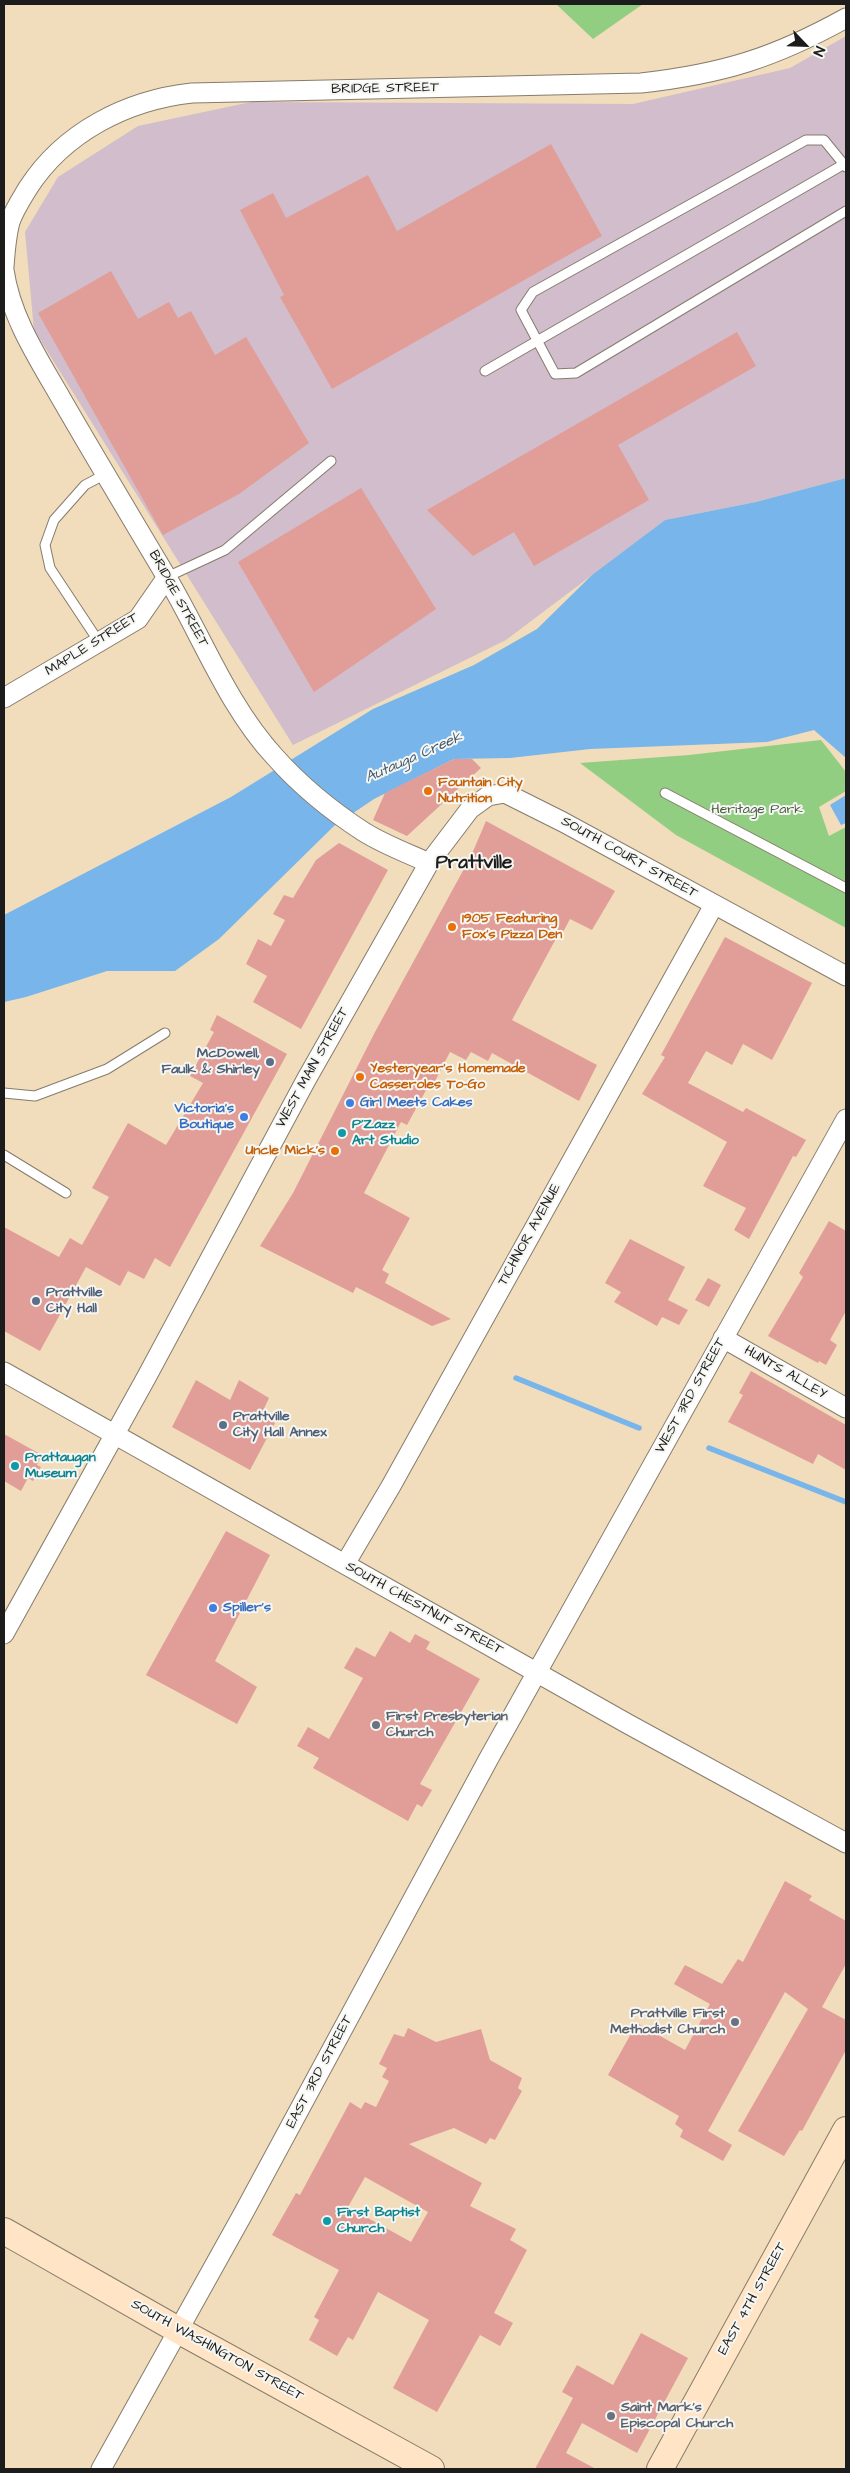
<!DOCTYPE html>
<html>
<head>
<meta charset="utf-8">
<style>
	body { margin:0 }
	#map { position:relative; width:850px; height:2473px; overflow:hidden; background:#f1dcbb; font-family:"Architects Daughter",sans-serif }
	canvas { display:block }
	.frame { position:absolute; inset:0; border:5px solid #1c1c1c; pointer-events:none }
	.north { position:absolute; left:780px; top:20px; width:50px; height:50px; -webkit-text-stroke:4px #f6f6f2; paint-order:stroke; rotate:114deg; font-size:14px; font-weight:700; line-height:20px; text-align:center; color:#1c1c1c }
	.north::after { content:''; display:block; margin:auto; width:18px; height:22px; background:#1c1c1c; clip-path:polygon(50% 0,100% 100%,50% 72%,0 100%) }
</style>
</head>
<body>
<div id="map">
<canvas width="850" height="2473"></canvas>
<div class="frame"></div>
<div class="north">N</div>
</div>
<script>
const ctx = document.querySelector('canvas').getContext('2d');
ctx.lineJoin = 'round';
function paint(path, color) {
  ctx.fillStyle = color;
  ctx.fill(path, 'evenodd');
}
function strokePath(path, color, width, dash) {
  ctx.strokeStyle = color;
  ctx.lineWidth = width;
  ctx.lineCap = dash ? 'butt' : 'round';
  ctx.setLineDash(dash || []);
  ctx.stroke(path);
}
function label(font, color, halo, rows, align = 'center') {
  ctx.font = font + ' "Architects Daughter",sans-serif';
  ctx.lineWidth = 4;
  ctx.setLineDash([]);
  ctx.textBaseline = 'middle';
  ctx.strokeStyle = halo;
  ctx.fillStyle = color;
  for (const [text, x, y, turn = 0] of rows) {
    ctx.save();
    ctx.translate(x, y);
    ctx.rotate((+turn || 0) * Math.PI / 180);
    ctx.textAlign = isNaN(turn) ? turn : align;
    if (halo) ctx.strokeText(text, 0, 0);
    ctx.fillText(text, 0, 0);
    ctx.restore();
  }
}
paint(new Path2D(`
	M846,36v442l-90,24 -91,18 -159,120 -213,105 -259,-415 -9,-98 33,-55 80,-51 113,-24 382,2 157,-36z`), '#d1bdcb');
paint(new Path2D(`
	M556,4h87l-50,35z
	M821,740l25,32v19l-27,16 10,29 17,-9v101l-170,-93 -96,-72 109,-8z`), '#92ce82');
paint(new Path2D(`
	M846,478v280l-32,-28 -47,12 -177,7 -80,9 -56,1 -80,40 -40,27 -115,113 -44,32h-68l-81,26 -22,5v-87l227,-118 142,-88 101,-44 63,-36 55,-54 73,-55 91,-18z
	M846,795v28l-5,2 -11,-20z`), '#77b5ea');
strokePath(new Path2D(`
	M516,1378l123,50
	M709,1448l137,54`), '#77b5ea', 5.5);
paint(new Path2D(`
	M551,144l51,92 -270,153 -52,-92 4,-2 -44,-85 33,-17 13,25 82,-43 29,56z
	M111,271l27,48 31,-17 9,16 13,-7 24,44 31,-18 63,106 -70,51 -76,41 -125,-222z
	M737,332l19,34 -138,79 31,55 -115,66 -20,-34 -41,24 -46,-46z
	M361,488l75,121 -122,83 -76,-130z
	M454,759h18l9,9 -74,68 -34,-16 12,-27z
	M486,821l129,70 -23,39 -22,-11 -8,15 -3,-1 -47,87 85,45 -18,36 -87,-48 -4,8 -17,-9 -5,8 -16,-8 -16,31 -3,-2 -24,44 -6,-3 -37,71 46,25 -28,52 7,4 -4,9 66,36 -19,7 -76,-39 -3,6 -93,-47 33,-53 82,-161 96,-176z
	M339,843l49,27 -87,159 -48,-27 14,-26 -21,-12 12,-25 13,7 14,-26 -12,-6 11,-19 9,3 23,-38z
	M725,937l87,46 -40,77 -29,-16 -11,21 -26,-14 -18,32 55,29 3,-4 60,32 -10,17 -3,-1 -44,83 -15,-9 12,-22 -43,-22 24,-44 -85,-48 23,-37 -4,-2z
	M217,1015l70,39 -117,213 -15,-9 -11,21 -16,-8 -8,15 -34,-19 -46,84 -36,-20v-104l55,30 11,-19 12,7 27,-48 -17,-9 36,-65 38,22 37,-62 -13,-7 24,-44 -4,-2z
	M829,1221l17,10v80l-16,29 7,5 -11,20 -7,-4 -1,2 -50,-27 35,-59 -4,-4z
	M630,1239l55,28 -17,33 20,10 -9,15 -17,-8 -5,9 -43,-24 7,-10 -16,-9z
	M708,1278l13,7 -12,22 -14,-7z
	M751,1371l95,54v45l-28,-16 -5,10 -85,-42 15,-27 -4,-2z
	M196,1380l34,20 9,-20 30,18 -8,17 14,8 -25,47 -78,-43z
	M4,1434l38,21 -5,10 4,2 -8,14 -5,-3 -7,13 -17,-10z
	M226,1531l44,24 -55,106 42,26 -20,37 -91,-49z
	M390,1631l20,12 5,-9 15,8 -4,7 54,30 -60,105 12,6 -10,17 -5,-3 -9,17 -95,-53 6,-10 -22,-12 11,-19 21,12 34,-61 -19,-10 12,-21 19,10z
	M785,1881l27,15 -3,4 37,21v43l-24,43 24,13v30l-44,81 -2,-1 -16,26 -46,-25 70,-122 -23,-17 -77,139 24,14 -9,16 -43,-24 3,-7 -8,-6 4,-8 -71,-41 29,-52 48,27 25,-46 -36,-20 11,-19 37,19 16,-25 5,3z
	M408,2028l28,14 45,-13 9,31 32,18 -4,10 4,3 -27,49 -5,-2 -4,6 -32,-16 -45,16 73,39 -12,23 46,23 -6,11 17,10 -33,63 19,10 -13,23 -20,-11 -43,77 -44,-24 36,-68 -51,-28 -25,48 -5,-3 -11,19 -28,-16 10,-20 -5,-3 25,-47 -67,-35 24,-42 4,2 50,-93 11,7 4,-7 11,5 13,-26 -7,-4 5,-9 -8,-4 15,-30 10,3zM365,2177l63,35 -17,30 -63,-35z
	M641,2333l47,25 -51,95 -55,-30 -16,30 30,16h-61l38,-71 -11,-6 15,-27 36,20z`), '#e19e98');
const lane = new Path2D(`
	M846,167l-22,-27h-18l-273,152 -12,18 34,64 21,-1 270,-162
	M485,371l361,-208
	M167,577l58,-27 106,-89
	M99,642l-49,-74 -5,-23 9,-25 31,-35 19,-10
	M665,793l181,95
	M4,1093l31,3 72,-27 58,-36
	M4,1155l62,38`);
const street = new Path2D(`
	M4,267c1,-15 2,-30 6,-45 4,-12 12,-24 18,-34 36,-56 99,-88 164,-95l449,-10c81,-9 133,-25 205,-65
	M4,270c7,48 34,88 58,130 34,59 69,117 104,176 36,60 61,129 109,181 25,28 58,55 89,75 21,13 43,21 65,31
	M4,698l134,-79 29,-42
	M723,1338l123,70
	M4,1372l624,352 218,119
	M345,1564l46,-78 323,-581
	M4,1634l142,-256 160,-298 123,-217 41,-54 18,-13 17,-3 58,29 283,154
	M101,2469l142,-255 246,-456 357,-639`);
const secondary = new Path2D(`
	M4,2231l174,99 253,139
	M660,2469l186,-339`);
strokePath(lane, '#867c6c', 11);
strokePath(street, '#867c6c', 21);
strokePath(secondary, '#867c6c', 28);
strokePath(lane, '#fff', 9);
strokePath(street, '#fff', 19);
strokePath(secondary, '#ffe4c6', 26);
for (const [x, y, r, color] of [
	[428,791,5,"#e8710a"],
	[452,927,5,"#e8710a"],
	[270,1062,5,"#5c6f8a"],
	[360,1077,5,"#e8710a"],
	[350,1103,5,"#3f7fe0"],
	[244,1117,5,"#3f7fe0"],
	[342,1133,5,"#0f9aa8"],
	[335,1151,5,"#e8710a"],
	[36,1301,5,"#5c6f8a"],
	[223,1425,5,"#5c6f8a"],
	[15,1466,5,"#0f9aa8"],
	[213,1608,5,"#3f7fe0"],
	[376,1725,5,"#6b7280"],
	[735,2022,5,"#6b7280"],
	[327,2221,5,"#0f9aa8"],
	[611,2416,5,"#6b7280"]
]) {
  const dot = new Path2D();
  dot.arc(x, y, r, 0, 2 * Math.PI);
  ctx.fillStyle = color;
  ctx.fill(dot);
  strokePath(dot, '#f6f6f2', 2);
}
label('14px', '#1c1c1c', '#f6f6f2', [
	["BRIDGE STREET",385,89,-1],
	["BRIDGE STREET",178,599,61],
	["MAPLE STREET",92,645,-32],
	["SOUTH COURT STREET",629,858,29],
	["WEST MAIN STREET",313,1068,-61],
	["TICHNOR AVENUE",530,1235,-61],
	["HUNTS ALLEY",785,1373,30],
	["WEST 3RD STREET",691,1396,-61],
	["SOUTH CHESTNUT STREET",424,1609,29],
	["EAST 3RD STREET",320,2072,-62],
	["EAST 4TH STREET",753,2299,-61],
	["SOUTH WASHINGTON STREET",217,2351,29]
]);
label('bold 14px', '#c56008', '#f6f6f2', [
	["Fountain City",438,783],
	["Nutrition",438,799],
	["1905 Featuring",462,919],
	["Fox's Pizza Den",462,935],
	["Yesteryear's Homemade",370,1069],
	["Casseroles To-Go",370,1085],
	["Uncle Mick's",325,1151,"right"]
], 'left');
label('14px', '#455a40', '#f6f6f2', [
	["Heritage Park",757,810]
]);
label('bold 14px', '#4e5e75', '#f6f6f2', [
	["McDowell,",260,1054,"right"],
	["Faulk & Shirley",260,1070,"right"],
	["Prattville",46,1293],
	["City Hall",46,1309],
	["Prattville",233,1417],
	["City Hall Annex",233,1433]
], 'left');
label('bold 14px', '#366cbe', '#f6f6f2', [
	["Girl Meets Cakes",360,1103],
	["Victoria's",234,1109,"right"],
	["Boutique",234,1125,"right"],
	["Spiller's",223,1608]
], 'left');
label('bold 14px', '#0d838f', '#f6f6f2', [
	["P'Zazz",352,1125],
	["Art Studio",352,1141],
	["Prattaugan",25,1458],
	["Museum",25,1474],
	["First Baptist",337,2213],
	["Church",337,2229]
], 'left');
label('bold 14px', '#5b616d', '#f6f6f2', [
	["First Presbyterian",386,1717],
	["Church",386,1733],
	["Prattville First",725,2014,"right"],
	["Methodist Church",725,2030,"right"],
	["Saint Mark's",621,2408],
	["Episcopal Church",621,2424]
], 'left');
label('italic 15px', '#40596e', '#f6f6f2', [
	["Autauga Creek",414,758,-24]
]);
label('bold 19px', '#1c1c1c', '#f6f6f2', [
	["Prattville",474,864]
]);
</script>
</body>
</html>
